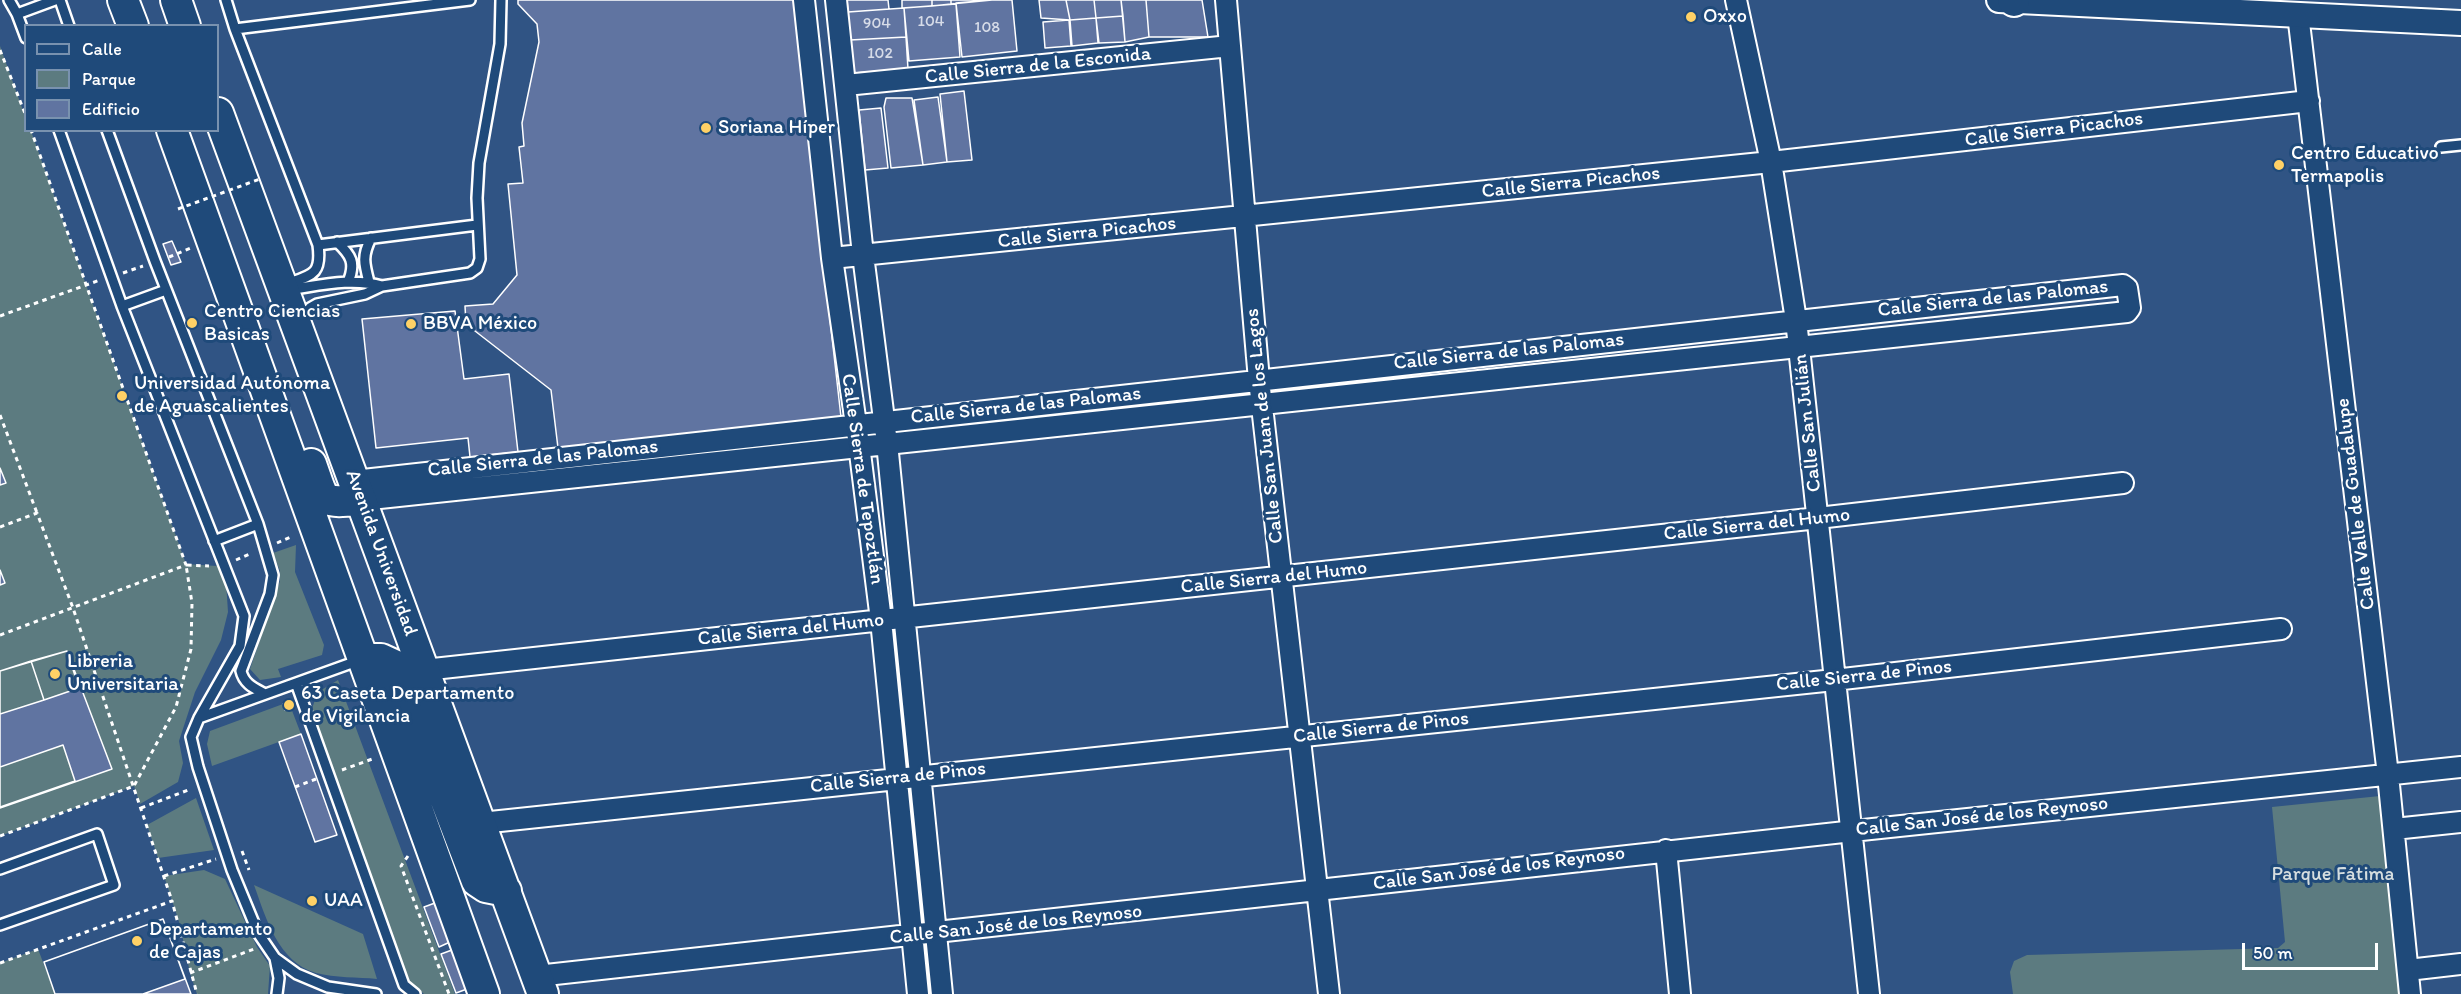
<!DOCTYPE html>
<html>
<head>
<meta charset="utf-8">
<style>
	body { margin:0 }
	#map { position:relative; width:2461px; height:994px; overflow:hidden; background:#305484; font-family:Itim,sans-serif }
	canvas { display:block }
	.legend { position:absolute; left:24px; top:24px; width:195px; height:108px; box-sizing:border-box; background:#1f4a7a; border:2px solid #7992af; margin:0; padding:8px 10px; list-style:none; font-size:18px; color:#fff }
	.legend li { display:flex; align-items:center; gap:12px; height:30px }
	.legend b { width:30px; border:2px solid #7992af }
	.scale { position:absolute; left:2242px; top:943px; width:136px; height:27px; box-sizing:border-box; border:3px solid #fff; border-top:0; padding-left:8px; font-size:18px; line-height:21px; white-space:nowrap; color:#fff; -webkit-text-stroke:4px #1f4a7a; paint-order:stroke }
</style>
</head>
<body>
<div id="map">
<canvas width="2461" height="994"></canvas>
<ul class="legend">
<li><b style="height:8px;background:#1f4a7a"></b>Calle</li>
<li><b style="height:16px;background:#5c7b80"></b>Parque</li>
<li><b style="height:16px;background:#6074a1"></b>Edificio</li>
</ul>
<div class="scale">50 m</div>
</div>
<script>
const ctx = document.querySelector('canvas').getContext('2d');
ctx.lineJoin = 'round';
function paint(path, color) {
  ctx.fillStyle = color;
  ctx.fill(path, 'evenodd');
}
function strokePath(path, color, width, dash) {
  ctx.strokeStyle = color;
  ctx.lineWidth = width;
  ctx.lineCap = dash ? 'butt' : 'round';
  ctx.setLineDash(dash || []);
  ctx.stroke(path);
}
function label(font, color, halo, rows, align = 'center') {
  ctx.font = font + ' Itim,sans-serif';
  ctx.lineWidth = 6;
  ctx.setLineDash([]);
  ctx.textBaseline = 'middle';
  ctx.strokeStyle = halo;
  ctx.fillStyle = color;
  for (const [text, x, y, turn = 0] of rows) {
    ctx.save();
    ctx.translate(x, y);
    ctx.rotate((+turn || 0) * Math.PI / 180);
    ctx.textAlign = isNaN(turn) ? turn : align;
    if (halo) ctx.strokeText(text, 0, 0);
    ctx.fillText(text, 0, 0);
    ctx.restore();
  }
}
paint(new Path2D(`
	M0,46l25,70 1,14 5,1 155,433 31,2 9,16 2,30 -7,28 -26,52 -16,49 4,22 -5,19 -38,22 -6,-18 -134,50z
	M296,545l-1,27 29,73 -2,10 -44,14 3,8 -21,3 -10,-11 30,-88v-10l-7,-18z
	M338,680l117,314h-31l-17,-15 -96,-268 7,-19z
	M283,704l2,6 6,-2 10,26 -89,32 -5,-22 3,-13z
	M2380,796l21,198h-388l-3,-22 4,-11 13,-6 251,-7 7,-6 -13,-135z
	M196,798l18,52 -56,8 -11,-33z
	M204,870l21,9 32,68 13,19 -2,28h-71l-7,-21 -10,-48 -16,-49z
	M254,885l109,49 14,45c-19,-2 -42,-1 -61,-6 -38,-11 -50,-55 -62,-88z
	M38,949l17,45h-55v-31z`), '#5c7b80');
const building = new Path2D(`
	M518,0h276l47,417 -283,31 -7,-58 -85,-66 -1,-18 28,-2 24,-29 -9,-91 15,-1 -4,-36 5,-1 -2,-23 17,-81 -2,-18 -19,-20z
	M847,0h41l1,9 -41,3z
	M902,0h30v6l-30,2z
	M932,0h19v4l-19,2z
	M951,0h41l-41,4z
	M991,0h21l5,51 -55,6 -6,-54z
	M1039,0h27l4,20 -29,-2z
	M1066,0h28l2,18 -26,2z
	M1094,0h27l2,16 -27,2z
	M1121,0h25l3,37 -24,5z
	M1146,0h56l6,37h-59z
	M956,4l4,53 -51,4 -5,-53z
	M904,8l2,29 -56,3 -2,-28z
	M1123,16l2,26 -26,1 -3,-25z
	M1096,18l2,25 -26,3 -2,-26z
	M1069,20l2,26 -26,2 -2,-26z
	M906,37l2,32 -54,4 -4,-33z
	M964,91l8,69 -25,2 -7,-68z
	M938,97l9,65 -24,3 -9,-65z
	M886,98h26l11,67 -32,3 -7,-61z
	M881,108l7,60 -23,2 -6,-60z
	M172,241l9,21 -10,3 -8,-21z
	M455,311l9,68 45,-5 9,78 -48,5 -2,-19 -92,10 -14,-129z
	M0,468l6,15 -6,2z
	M0,570l5,13 -5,2z
	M67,651l45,118 -112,39v-137z
	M67,651l12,37 -35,12 -13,-39z
	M31,661l13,39 -44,14v-43z
	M292,700l2,7 -9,3 -2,-6z
	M301,734l36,101 -22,7 -36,-100z
	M63,745l12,36 -75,26v-40z
	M435,903l15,39 -11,5 -15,-40z
	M163,919l28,75h-136l-11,-32z
	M163,919l22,60 -42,15h-88l-11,-32z
	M452,950l15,39 -11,4 -15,-39z`);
paint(building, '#6074a1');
strokePath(building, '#fff', 1.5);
const service = new Path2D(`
	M9,0l8,14
	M60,0l9,26
	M226,0l9,29
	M470,0l-235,29 83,216 159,-20
	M26,38l-9,-24 38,-14
	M59,130l63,176 122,310 -4,30 -41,72 -8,19 7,30 34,103 26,63 17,25 22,16 31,13 48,7
	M107,130l48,131 103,263 15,51 -3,19 -29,77c3,13 13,17 24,23
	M2441,147l20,-2
	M337,242c14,13 19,21 11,40
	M369,282c-5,-19 -7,-26 2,-44
	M286,284c26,-9 36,-9 32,-39
	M287,290c31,-4 64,-13 95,-4
	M122,306l44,-16
	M302,321l8,-13 7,-4 48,-10 17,-8 88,-13 7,-5 3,-9 -3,-61 2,-35 21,-119 1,-44
	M214,541l44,-17
	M296,683l108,302 11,9
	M199,718l161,-58
	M0,869l97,-35 17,51 -114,40
	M275,958l4,20 -2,16`);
const minor = new Path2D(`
	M804,0l28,258 27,187 22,175 37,374
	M836,0l27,255 24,188 55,551
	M1226,0l33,380 70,614
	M1736,0l35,162 25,158 73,674
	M2298,14l90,761 22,219
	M846,85l384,-39
	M832,258l939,-96 538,-61
	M354,481l1769,-196 4,3 3,20 -3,4c-589,65 -1177,123 -1766,188
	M424,670l1394,-152 305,-35
	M481,823l1353,-143 447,-51
	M2394,829l67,-7
	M1666,850l14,144
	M2408,970l53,-6
	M537,976c641,-67 1282,-145 1924,-209`);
const tertiary = new Path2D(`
	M1999,0l462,23`);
const primary = new Path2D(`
	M123,0l10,26
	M176,0l9,26
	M2013,0l1,1
	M218,113l325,881
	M172,130l312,864
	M311,464c14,39 8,39 50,36
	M364,659h17l13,6 83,216 9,6 20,4`);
strokePath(service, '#fff', 14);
strokePath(minor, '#fff', 24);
strokePath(tertiary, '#fff', 28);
strokePath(primary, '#fff', 34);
strokePath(new Path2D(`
	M0,50l26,66
	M169,257l22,-9
	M123,273l20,-7
	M0,316l100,-36
	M0,415l37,98
	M0,527l37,-14 36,95 99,293
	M277,543l16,-7
	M236,560l16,-7
	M0,635l186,-70 -155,-435
	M342,770l33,-12
	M295,787l21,-8
	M141,808l50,-19
	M0,836l134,-50 42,-79 15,-58 1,-46 -6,-38 23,1
	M242,851l7,19
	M408,856l-7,10 48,128
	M164,876l52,-17
	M0,963l172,-62 25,93
	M190,973l64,-24`), '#fff', 3, [4.5, 4.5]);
strokePath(service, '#1f4a7a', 9);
strokePath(minor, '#1f4a7a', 20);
strokePath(tertiary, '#1f4a7a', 24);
strokePath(primary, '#1f4a7a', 30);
strokePath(new Path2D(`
	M178,209l82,-30`), '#fff', 3, [4.5, 4.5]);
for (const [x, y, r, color] of [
	[1691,17,6,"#ffd166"],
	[706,128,6,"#ffd166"],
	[2279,165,6,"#ffd166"],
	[192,323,6,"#ffd166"],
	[411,324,6,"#ffd166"],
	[122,396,6,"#ffd166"],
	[55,674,6,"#ffd166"],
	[289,705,6,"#ffd166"],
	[312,901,6,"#ffd166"],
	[137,941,6,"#ffd166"]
]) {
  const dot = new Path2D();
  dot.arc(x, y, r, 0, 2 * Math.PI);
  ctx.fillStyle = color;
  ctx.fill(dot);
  strokePath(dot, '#1f4a7a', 2);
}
label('16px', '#d7dce8', null, [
	["104",931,22],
	["904",877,24],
	["108",987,28],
	["102",880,54]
]);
label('20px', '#fff', '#1f4a7a', [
	["Oxxo",1703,17],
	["Soriana Híper",718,128],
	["Centro Educativo",2291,154],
	["Termapolis",2291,177],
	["Centro Ciencias",204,312],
	["Basicas",204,335],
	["BBVA México",423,324],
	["Universidad Autónoma",134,384],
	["de Aguascalientes",134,407],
	["Libreria",67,662],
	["Universitaria",67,685],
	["63 Caseta Departamento",301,694],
	["de Vigilancia",301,717],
	["UAA",324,901],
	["Departamento",149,930],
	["de Cajas",149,953]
], 'left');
label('20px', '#fff', '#1f4a7a', [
	["Calle Sierra de la Esconida",1038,66,-6],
	["Calle Sierra Picachos",2054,130,-7],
	["Calle Sierra Picachos",1571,183,-6],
	["Calle Sierra Picachos",1087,233,-6],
	["Calle Sierra de las Palomas",1993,299,-6],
	["Calle Sierra de las Palomas",1509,352,-6],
	["Calle Sierra de las Palomas",1026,406,-6],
	["Calle San Julián",1808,423,-96],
	["Calle San Juan de los Lagos",1265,426,-96],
	["Calle Sierra de las Palomas",543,459,-6],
	["Calle Sierra de Tepoztlán",862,479,82],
	["Calle Valle de Guadalupe",2356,504,-97],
	["Calle Sierra del Humo",1757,525,-6],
	["Avenida Universidad",381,553,70],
	["Calle Sierra del Humo",1274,578,-6],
	["Calle Sierra del Humo",791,630,-6],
	["Calle Sierra de Pinos",1864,676,-6],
	["Calle Sierra de Pinos",1381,728,-6],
	["Calle Sierra de Pinos",898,778,-6],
	["Calle San José de los Reynoso",1982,817,-6],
	["Calle San José de los Reynoso",1499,869,-7],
	["Calle San José de los Reynoso",1016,925,-6]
]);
label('20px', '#d6dedf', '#1f4a7a', [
	["Parque Fátima",2333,875]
]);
</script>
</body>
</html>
